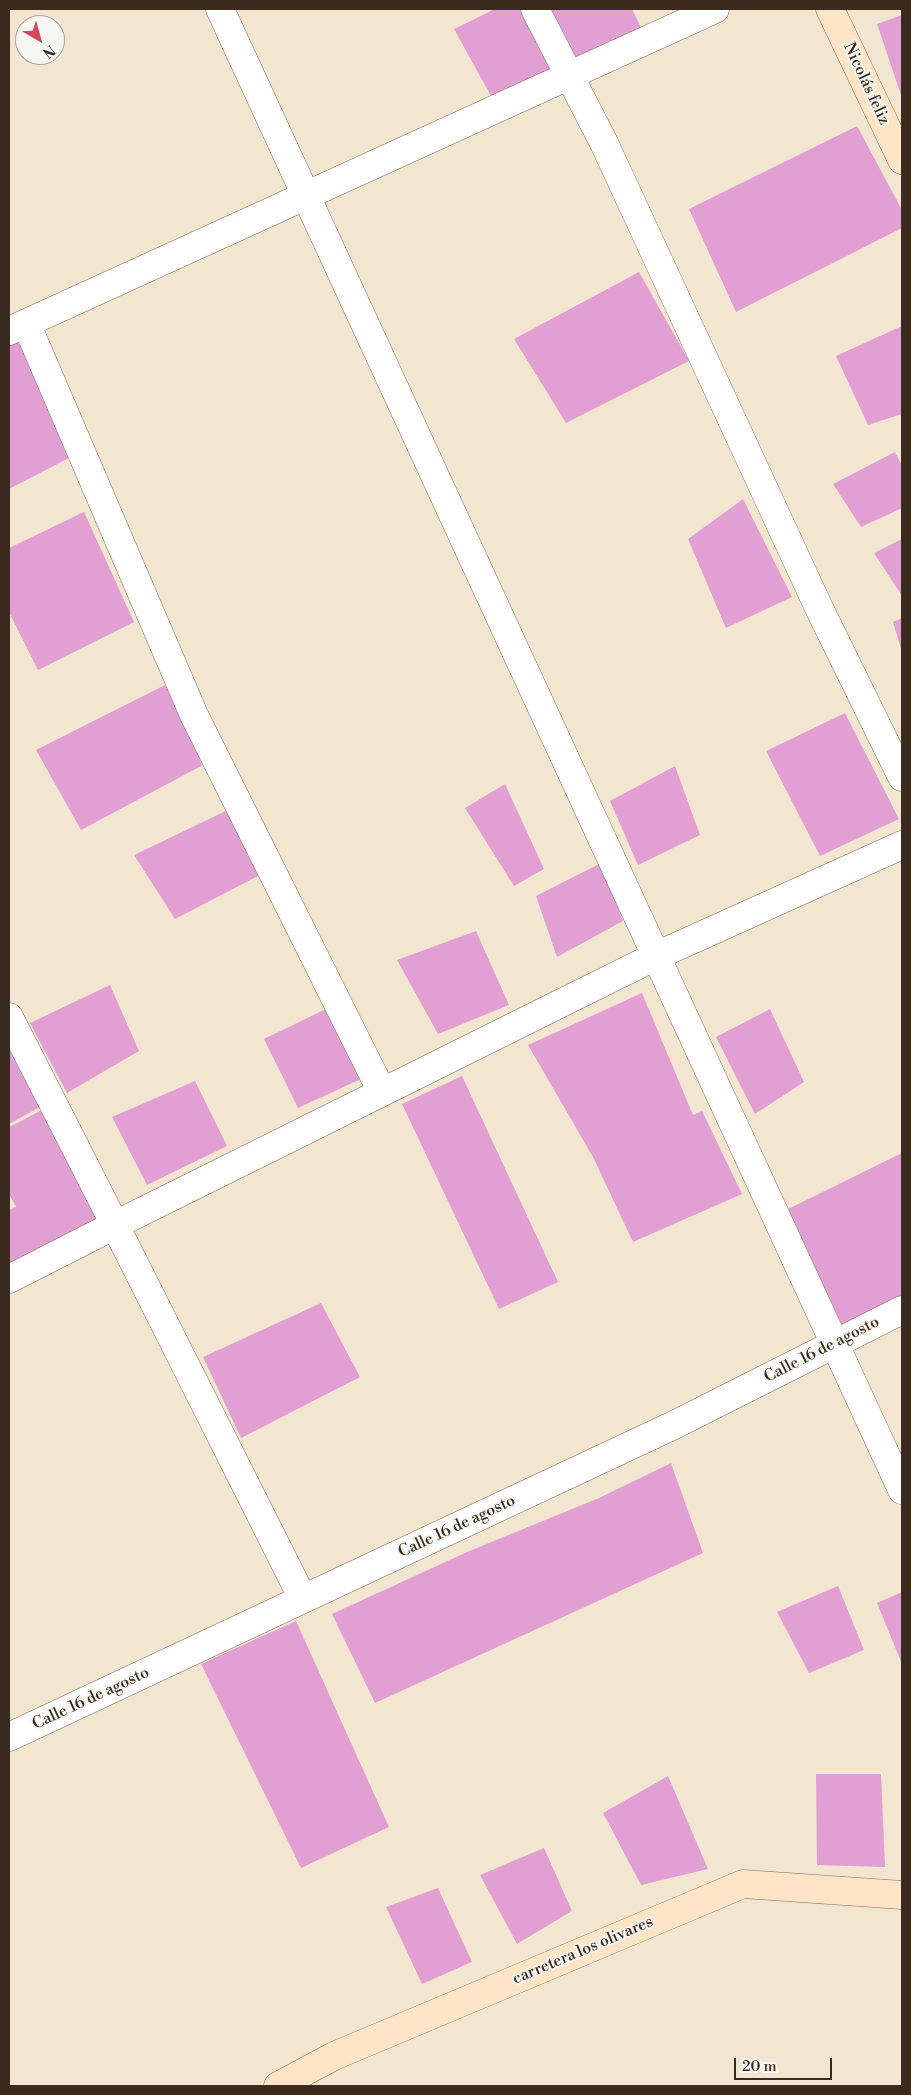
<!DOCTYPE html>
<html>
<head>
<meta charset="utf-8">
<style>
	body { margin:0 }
	#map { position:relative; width:911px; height:2095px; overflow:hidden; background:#f3e6d1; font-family:"Libre Bodoni",serif }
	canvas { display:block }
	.frame { position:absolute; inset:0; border:10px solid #3b2a1e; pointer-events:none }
	.north { position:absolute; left:15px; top:15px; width:50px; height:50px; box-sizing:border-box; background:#f6f6f2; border:1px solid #aba49d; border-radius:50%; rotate:142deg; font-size:14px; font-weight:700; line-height:20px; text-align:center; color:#3b2a1e }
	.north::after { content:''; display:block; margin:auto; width:18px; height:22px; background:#d1495b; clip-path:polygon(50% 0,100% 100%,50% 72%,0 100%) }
	.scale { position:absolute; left:734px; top:2058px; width:98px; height:22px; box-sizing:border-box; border:2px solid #3b2a1e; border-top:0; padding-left:6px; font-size:15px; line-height:18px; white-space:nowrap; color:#3b2a1e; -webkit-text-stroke:4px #f6f6f2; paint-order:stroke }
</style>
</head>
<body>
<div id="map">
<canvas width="911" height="2095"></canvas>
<div class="frame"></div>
<div class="north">N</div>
<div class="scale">20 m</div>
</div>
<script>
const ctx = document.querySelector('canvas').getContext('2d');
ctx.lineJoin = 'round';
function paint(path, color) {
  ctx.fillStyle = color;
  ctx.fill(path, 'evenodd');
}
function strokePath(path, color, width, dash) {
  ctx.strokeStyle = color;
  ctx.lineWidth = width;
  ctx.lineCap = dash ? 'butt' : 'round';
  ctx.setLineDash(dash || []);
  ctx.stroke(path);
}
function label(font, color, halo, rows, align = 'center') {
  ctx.font = font + ' "Libre Bodoni",serif';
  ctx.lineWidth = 4;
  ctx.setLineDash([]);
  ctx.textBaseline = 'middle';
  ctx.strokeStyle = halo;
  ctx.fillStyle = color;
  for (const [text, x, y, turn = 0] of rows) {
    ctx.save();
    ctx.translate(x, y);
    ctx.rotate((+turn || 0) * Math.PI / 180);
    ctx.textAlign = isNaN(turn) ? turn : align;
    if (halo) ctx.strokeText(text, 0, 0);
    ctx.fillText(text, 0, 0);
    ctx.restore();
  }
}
paint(new Path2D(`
	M495,9h29l30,60 -63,27 -37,-67z
	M551,9h81l9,19 -64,31z
	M902,15v83l-25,-74z
	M857,126l45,84v18l-166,84 -47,-103z
	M639,272l50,89 -123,62 -52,-84z
	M902,326v88l-34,11 -32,-69z
	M20,339l49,119 -60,31v-145z
	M895,452l7,14v42l-41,19 -28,-43z
	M743,499l49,98 -66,31 -38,-89z
	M84,512l50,110 -96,48 -29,-58v-64z
	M902,539v57l-28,-43z
	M902,618v34l-9,-30z
	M165,685l38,80 -122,65 -45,-80z
	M845,713l54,106 -79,37 -54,-105z
	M675,766l25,69 -62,30 -28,-64z
	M505,784l39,85 -30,17 -49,-78z
	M230,809l32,65 -87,45 -41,-64z
	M601,863l22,58 -66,36 -21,-61z
	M476,931l33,74 -71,29 -41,-74z
	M110,985l29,66 -72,42 -37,-70z
	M642,993l51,122 9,-4 40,83 -109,48 -40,-85 -65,-112z
	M326,1009l35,70 -63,29 -34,-69z
	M770,1009l34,73 -49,32 -39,-77z
	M9,1044l31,63 -31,17z
	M462,1076l96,206 -59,27 -97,-205z
	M195,1081l32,65 -80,39 -35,-68z
	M44,1109l61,112 -96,42v-53l7,-3 -7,-13v-67z
	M902,1153v143l-63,34 -55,-119z
	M321,1303l39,74 -119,61 -38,-81z
	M671,1463l32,90 -328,150 -43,-89 135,-62 132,-54z
	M838,1586l26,64 -55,23 -32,-61z
	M902,1592v72l-25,-61z
	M296,1621l93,206 -88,41 -100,-204z
	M816,1774h65l4,93 -68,-2z
	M668,1776l40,93 -67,16 -38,-72z
	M544,1848l28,63 -55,33 -37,-69z
	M438,1888l34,74 -50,22 -36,-77z`), '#e29fd3');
const street = new Path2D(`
	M220,9l682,1481
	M535,9l69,134 215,465 83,169
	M26,323l168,392 188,377
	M9,331l706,-322
	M9,1017l106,208 541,-269 246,-111
	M9,1279l106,-54 188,374
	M9,1737l665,-312 228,-115`);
const secondary = new Path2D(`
	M830,9l72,151
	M278,2086l56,-30 409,-172 159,11`);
strokePath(street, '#7b6c5d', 29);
strokePath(secondary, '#7b6c5d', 29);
strokePath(street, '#fff', 28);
strokePath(secondary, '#ffe4c6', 28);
label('16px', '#3b2a1e', '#f6f6f2', [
	["Nicolás feliz",866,84,65],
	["Calle 16 de agosto",822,1350,-27],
	["Calle 16 de agosto",457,1527,-25],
	["Calle 16 de agosto",91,1699,-25],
	["carretera los olivares",583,1951,-23]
]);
</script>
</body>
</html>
